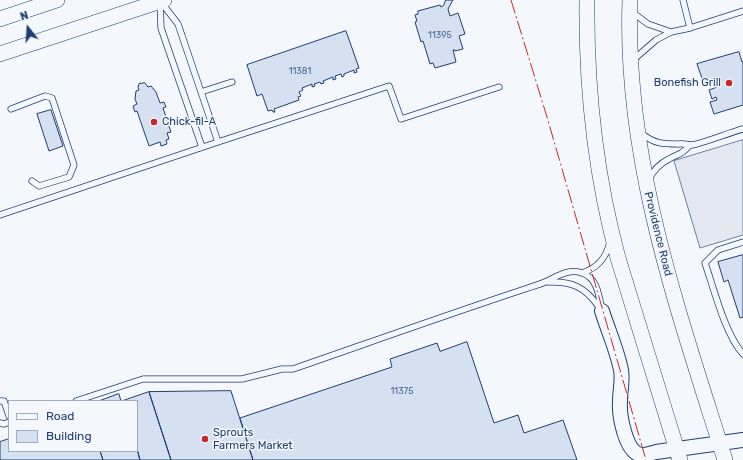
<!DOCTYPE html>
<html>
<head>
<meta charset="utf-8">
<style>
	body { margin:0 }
	#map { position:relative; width:743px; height:460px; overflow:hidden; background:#f4f7fb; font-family:Rubik,sans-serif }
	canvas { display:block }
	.legend { position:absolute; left:8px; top:400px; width:130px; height:52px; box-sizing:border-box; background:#f4f7fb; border:1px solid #9eadc5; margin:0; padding:5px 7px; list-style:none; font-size:12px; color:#1d3f73 }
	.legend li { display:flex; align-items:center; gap:8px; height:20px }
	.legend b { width:20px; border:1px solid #9eadc5 }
	.north { position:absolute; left:8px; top:8px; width:40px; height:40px; -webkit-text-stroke:3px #f4f7fb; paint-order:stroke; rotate:343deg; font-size:11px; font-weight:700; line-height:16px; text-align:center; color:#1d3f73 }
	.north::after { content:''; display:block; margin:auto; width:14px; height:18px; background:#1d3f73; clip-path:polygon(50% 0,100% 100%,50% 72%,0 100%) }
</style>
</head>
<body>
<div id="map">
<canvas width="743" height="460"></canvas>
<ul class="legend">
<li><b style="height:5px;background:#f4f7fb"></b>Road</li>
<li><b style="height:11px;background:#d5e0f0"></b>Building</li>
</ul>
<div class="north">N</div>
</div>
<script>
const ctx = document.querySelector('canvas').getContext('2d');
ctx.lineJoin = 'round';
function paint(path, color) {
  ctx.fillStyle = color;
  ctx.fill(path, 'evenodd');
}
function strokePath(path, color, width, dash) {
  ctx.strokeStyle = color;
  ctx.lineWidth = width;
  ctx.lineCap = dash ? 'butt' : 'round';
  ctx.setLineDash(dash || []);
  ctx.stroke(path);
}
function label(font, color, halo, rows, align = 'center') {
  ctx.font = font + ' Rubik,sans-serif';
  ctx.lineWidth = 3;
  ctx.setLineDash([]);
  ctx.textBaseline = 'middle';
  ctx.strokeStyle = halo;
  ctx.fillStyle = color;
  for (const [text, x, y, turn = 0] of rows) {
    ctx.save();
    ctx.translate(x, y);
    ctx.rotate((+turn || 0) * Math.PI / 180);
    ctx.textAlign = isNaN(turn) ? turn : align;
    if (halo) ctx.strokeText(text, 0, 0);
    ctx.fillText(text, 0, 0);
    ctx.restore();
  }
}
const parking = new Path2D(`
	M743,140v95l-43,13 -26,-87z`);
paint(parking, '#e3e8f0');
strokePath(parking, '#687fa3', 1);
const building = new Path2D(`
	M446,0h7l-5,9 2,7 8,-3 7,21 -6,2 4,13 -8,2v-1h-2l3,12 -21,6 -2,-5 -3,1 -7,-23 -2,1 -6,-20 2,-1 -2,-6 3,-1v-3l22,-6 1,2 2,-1z
	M346,31l13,37 -3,1 1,3 -3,1v-3l-10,4v2l-2,1 -1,-3 -6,2 1,3 -3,1v-3l-10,4 1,2 -3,1 -1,-2 -6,2 1,2 -3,1v-3l-10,4 1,2 -4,2 2,4 -3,1 1,3 -25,9 1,3h-2l-1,-2 -4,1 -6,-17 -5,2 -10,-31z
	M739,52l3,10 1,-1v44l-29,9 -4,-12 7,-2 -1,-3 -4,2 -3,-9 8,-3 -2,-6 -11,3 -7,-20z
	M145,83l3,4 3,-1 5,6 4,11 4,-1 2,5 -3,1 8,24 -4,1 2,6 -3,1 1,4 -6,2 -1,-4 -11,4 -12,-35 -2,1 -2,-6 4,-2 -2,-5 1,-8 3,-1 -1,-3 1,-3z
	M51,110l12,36 -14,5 -12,-37z
	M743,255v62l-3,1 -12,-38 -4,2 -6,-20z
	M467,342l27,81 24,-8 6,18 39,-13 14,40h-324l-13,-42 152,-51 -2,-8 47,-16 3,8z
	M231,391l22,69h-82l-22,-68z
	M149,392l22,68h-31l-3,-11v-48h-15z
	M119,394l2,7h-22z
	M9,439v12h91l3,9h-103v-18z
	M137,449l3,11h-37l-3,-9h37z`);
paint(building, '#d5e0f0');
strokePath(building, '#1d3f73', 1);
const service = new Path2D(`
	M683,0l7,28
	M160,1l1,27 41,119
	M161,2l17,22 40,118
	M632,12l16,12 23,8
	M633,60l23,-20 15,-8 19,-4 53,-17
	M201,92l31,-10
	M11,109l34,-13 7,2 22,67 -5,12 -30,9 -7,-5
	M641,133c13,11 22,11 38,11 4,-1 8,1 13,1 15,-3 36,-12 51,-16
	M649,179c4,-8 12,-16 20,-20 11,-6 12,-4 21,-14
	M0,215l218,-73 171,-56 12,33 98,-32
	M743,242l-25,8 -13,13c9,26 20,71 38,91
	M582,273c16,-5 24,-15 28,-31
	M548,282c24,-1 37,5 51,25
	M0,401h4l5,15
	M76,401l67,-22h99l40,-10h11c78,-27 156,-55 235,-81 5,-2 11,-3 17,-6 11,-5 24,-14 37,-9 16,5 17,24 20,38
	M0,423l4,1 5,-2`);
const tertiary = new Path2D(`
	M602,311c6,19 15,39 19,59 2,9 -1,21 -1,31 -1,13 5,51 21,54 5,1 10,-2 15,-3l87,-12`);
const secondary = new Path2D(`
	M587,0c-1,88 8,173 31,258l62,202
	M630,0c-6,160 48,310 95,460
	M0,19l57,-19
	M0,54l164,-54`);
strokePath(service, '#1d3f73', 7);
strokePath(tertiary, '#1d3f73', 16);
strokePath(secondary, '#1d3f73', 16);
strokePath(service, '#f4f7fb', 5.5);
strokePath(tertiary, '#f4f7fb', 14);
strokePath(secondary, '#f4f7fb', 15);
strokePath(new Path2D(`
	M511,0l36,117 99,343`), '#c62828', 1, [14, 3, 2, 3]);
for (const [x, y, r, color] of [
	[729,83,4,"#c62828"],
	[154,122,4,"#c62828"],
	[205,439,4,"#c62828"]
]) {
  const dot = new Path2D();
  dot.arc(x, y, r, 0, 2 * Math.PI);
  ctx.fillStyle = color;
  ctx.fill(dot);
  strokePath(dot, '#f4f7fb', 1.5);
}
label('9px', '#4b6792', null, [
	["11395",440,35],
	["11381",300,71],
	["11375",402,391]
]);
label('11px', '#1d3f73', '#f4f7fb', [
	["Bonefish Grill",721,83,"right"],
	["Chick-fil-A",162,122],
	["Sprouts",213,433],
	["Farmers Market",213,446]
], 'left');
label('11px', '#1d3f73', '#f4f7fb', [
	["Providence Road",658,234,76]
]);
</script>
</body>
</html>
